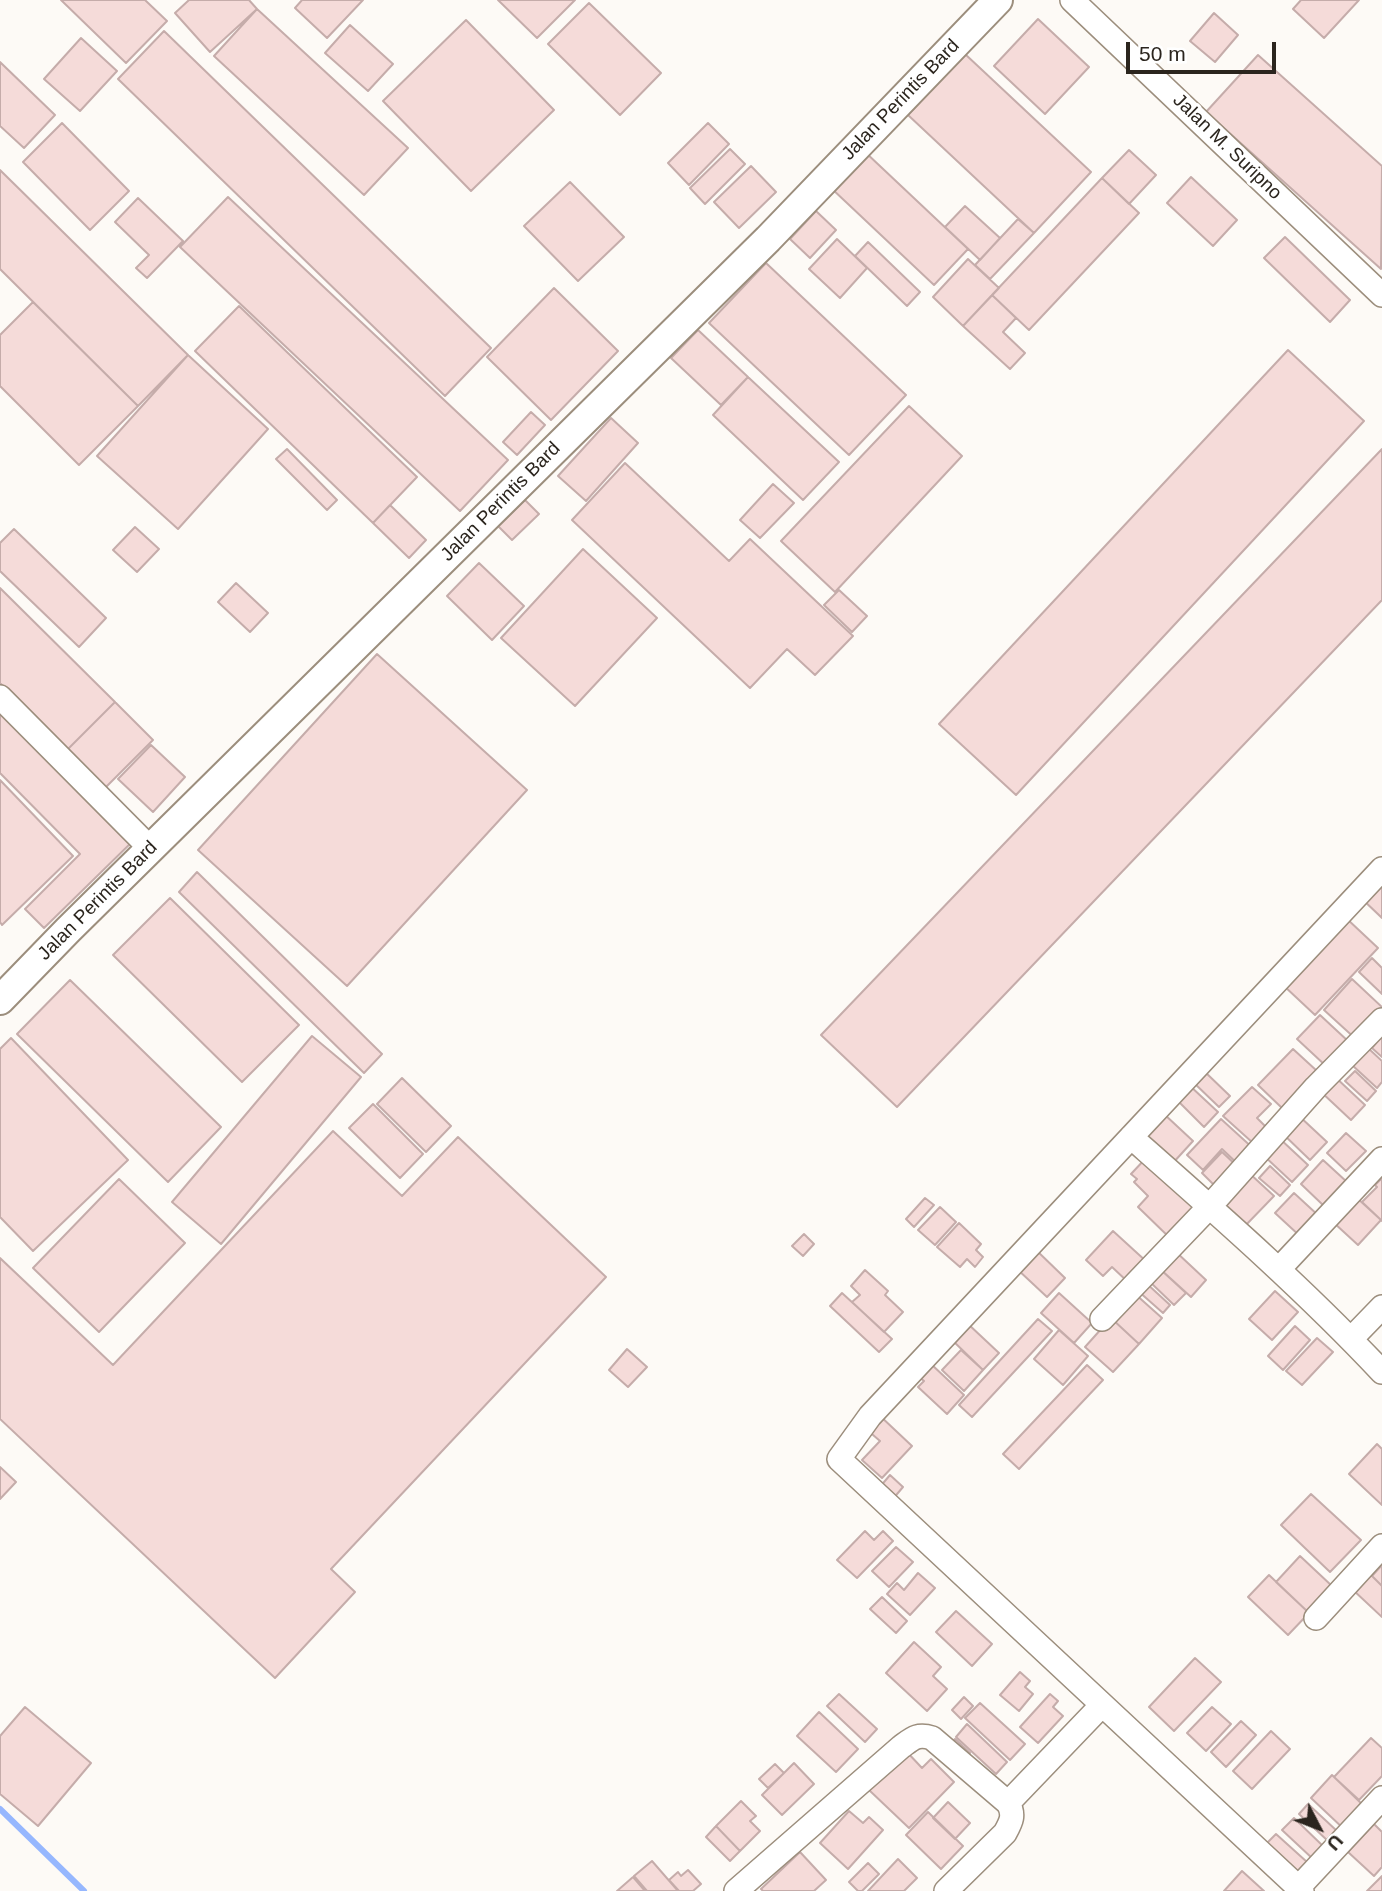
<!DOCTYPE html>
<html>
<head>
<meta charset="utf-8">
<style>
	body { margin:0 }
	#map { position:relative; width:1382px; height:1891px; overflow:hidden; background:#fdfaf6; font-family:Helvetica,sans-serif }
	canvas { display:block }
	.north { position:absolute; left:1284px; top:1793px; width:70px; height:70px; -webkit-text-stroke:5px #fff; paint-order:stroke; rotate:132deg; font-size:19px; font-weight:700; line-height:28px; text-align:center; color:#2b251e }
	.north::after { content:''; display:block; margin:auto; width:24px; height:32px; background:#2b251e; clip-path:polygon(50% 0,100% 100%,50% 72%,0 100%) }
	.scale { position:absolute; left:1126px; top:42px; width:150px; height:32px; box-sizing:border-box; border:4px solid #2b251e; border-top:0; padding-left:9px; font-size:21px; line-height:24px; white-space:nowrap; color:#2b251e; -webkit-text-stroke:5px #fff; paint-order:stroke }
</style>
</head>
<body>
<div id="map">
<canvas width="1382" height="1891"></canvas>
<div class="north">U</div>
<div class="scale">50 m</div>
</div>
<script>
const ctx = document.querySelector('canvas').getContext('2d');
ctx.lineJoin = 'round';
function strokePath(path, color, width, dash) {
  ctx.strokeStyle = color;
  ctx.lineWidth = width;
  ctx.lineCap = dash ? 'butt' : 'round';
  ctx.setLineDash(dash || []);
  ctx.stroke(path);
}
function paint(path, color) {
  ctx.fillStyle = color;
  ctx.fill(path, 'evenodd');
}
function label(font, color, halo, rows, align = 'center') {
  ctx.font = font + ' Helvetica,sans-serif';
  ctx.lineWidth = 6;
  ctx.setLineDash([]);
  ctx.textBaseline = 'middle';
  ctx.strokeStyle = halo;
  ctx.fillStyle = color;
  for (const [text, x, y, turn = 0] of rows) {
    ctx.save();
    ctx.translate(x, y);
    ctx.rotate((+turn || 0) * Math.PI / 180);
    ctx.textAlign = isNaN(turn) ? turn : align;
    if (halo) ctx.strokeText(text, 0, 0);
    ctx.fillText(text, 0, 0);
    ctx.restore();
  }
}
strokePath(new Path2D(`
	M0,1809l84,82`), '#96b7fe', 6);
const building = new Path2D(`
	M61,0h84l22,21 -41,42z
	M189,0h60l8,9 -47,43 -35,-39z
	M302,0h61l-36,38 -32,-30z
	M498,0h77l-38,38z
	M1301,0h58l-35,38 -31,-29z
	M589,3l72,70 -41,42 -72,-71z
	M257,9l151,139 -44,47 -150,-139z
	M1214,13l24,22 -23,27 -25,-21z
	M1038,19l51,48 -44,47 -51,-48z
	M466,20l88,90 -83,81 -88,-90z
	M350,25l43,39 -25,27 -43,-38z
	M164,31l327,317 -46,48 -327,-317z
	M81,38l36,33 -37,40 -36,-32z
	M965,54l126,118 -57,61 -126,-118z
	M1258,55l124,111 -1,103 -175,-157z
	M0,62l55,53 -31,33 -24,-22z
	M62,123l67,68 -39,39 -67,-68z
	M708,123l21,21 -40,41 -21,-22z
	M730,149l15,15 -40,40 -15,-16z
	M1129,150l27,25 -27,29 -27,-26z
	M864,151l104,98 -34,36 -104,-98z
	M751,166l25,26 -37,36 -25,-26z
	M0,170l188,185 -50,51 -138,-137z
	M1191,177l46,43 -24,26 -46,-43z
	M1102,178l37,35 -110,117 -37,-35z
	M570,182l54,55 -46,44 -54,-55z
	M228,197l280,263 -48,51 -280,-264z
	M138,198l45,43 -36,37 -11,-10 13,-13 -34,-33z
	M965,206l35,32 -20,22 -35,-33z
	M816,211l20,19 -26,28 -20,-19z
	M1018,219l16,14 -44,46 -15,-14z
	M1285,237l65,63 -20,22 -66,-64z
	M837,239l30,29 -27,30 -31,-29z
	M868,242l52,50 -13,14 -52,-50z
	M968,259l31,29 -36,38 -30,-29z
	M766,263l140,132 -57,60 -140,-132z
	M554,288l64,63 -67,69 -64,-63z
	M992,295l24,23 -13,14 22,21 -15,16 -47,-43z
	M33,302l105,104 -59,59 -79,-79v-51z
	M239,306l178,171 -44,46 -178,-172z
	M698,330l50,47 -27,28 -50,-47z
	M1288,350l76,71 -348,374 -77,-71z
	M188,355l80,74 -90,100 -81,-73z
	M748,377l91,85 -36,38 -90,-85z
	M909,406l53,50 -127,136 -54,-51z
	M531,412l14,13 -28,30 -14,-13z
	M611,418l27,25 -52,58 -28,-25z
	M287,449l50,51 -10,10 -51,-51z
	M1382,449v151l-485,507 -76,-72z
	M625,463l104,98 21,-22 103,97 -38,39 -28,-26 -37,39 -178,-168z
	M773,484l21,19 -34,35 -20,-18z
	M525,500l14,14 -27,26 -14,-14z
	M390,505l36,35 -17,18 -36,-35z
	M135,527l24,22 -22,23 -24,-22z
	M14,529l92,89 -27,29 -79,-76v-28z
	M583,549l74,69 -82,88 -74,-68z
	M479,563l45,43 -32,34 -45,-44z
	M236,583l32,30 -18,19 -32,-30z
	M0,588l115,114 -48,48 -67,-67z
	M839,590l28,26 -15,16 -28,-27z
	M377,654l150,136 -180,196 -149,-136z
	M0,702l135,137 -91,89 -19,-19 55,-55 -80,-81z
	M115,702l38,38 -48,48 -38,-38z
	M151,745l34,32 -32,35 -35,-33z
	M0,780l73,76 -71,69 -2,-3z
	M197,872l185,182 -18,19 -185,-181z
	M1382,874v44l-22,-21z
	M170,898l129,127 -57,57 -129,-127z
	M1346,918l32,30 -63,67 -32,-30z
	M1372,958l10,10v26l-23,-22z
	M1352,979l30,28v9l-24,25 -34,-31z
	M70,980l151,147 -53,55 -151,-148z
	M1320,1015l29,27 -23,24 -29,-27z
	M312,1036l49,41 -140,167 -49,-42z
	M1382,1036v21l-10,-9z
	M11,1038l117,122 -95,91 -33,-34v-168z
	M1368,1048l14,13v21l-5,6 -25,-23z
	M1293,1049l24,22 -35,37 -24,-23z
	M1204,1071l26,25 -11,11 -26,-25z
	M1355,1071l21,20 -9,10 -22,-20z
	M1333,1075l32,30 -14,15 -32,-30z
	M402,1078l49,48 -25,26 -49,-48z
	M1189,1085l29,27 -14,15 -28,-28z
	M1252,1087l19,17 -14,14 10,10 -14,15 -30,-27z
	M373,1104l50,50 -23,24 -51,-50z
	M1164,1114l29,27 -21,23 -29,-27z
	M1298,1115l29,27 -17,18 -28,-27z
	M1221,1119l34,31 -15,16 -18,-17 -19,21 -16,-15z
	M333,1131l69,65 56,-59 148,140 -275,292 24,23 -80,86 -275,-259v-161l113,107z
	M1346,1133l20,18 -20,20 -19,-18z
	M1278,1137l30,28 -16,17 -30,-28z
	M1222,1152l16,15 -20,22 -16,-16z
	M1146,1158l54,52 -28,30 -34,-33 10,-11 -14,-14 3,-3 -6,-5z
	M1323,1160l24,22 -23,24 -23,-22z
	M1270,1166l20,19 -10,11 -21,-18z
	M1248,1172l26,24 -30,31 -26,-24z
	M1382,1178v43l-20,-19 15,-15 -2,-2z
	M119,1179l66,64 -86,89 -66,-64z
	M1294,1193l26,24 -19,20 -26,-24z
	M1356,1197l25,23 -23,25 -25,-23z
	M925,1198l9,7 -20,22 -8,-8z
	M940,1207l16,15 -21,23 -17,-15z
	M959,1223l22,21 -5,6 7,7 -8,10 -8,-8 -7,8 -23,-20z
	M1113,1231l35,32 -19,20 -17,-16 -9,9 -17,-16z
	M804,1234l10,10 -11,12 -11,-10z
	M1034,1248l31,30 -18,19 -31,-29z
	M1175,1251l31,29 -15,17 -32,-29z
	M1160,1269l26,24 -12,12 -25,-24z
	M865,1270l23,21 -3,4 18,17 -19,20 -32,-30 8,-7 -9,-9z
	M1145,1282l25,23 -7,8 -26,-23z
	M1275,1291l23,21 -26,28 -23,-21z
	M842,1293l50,46 -13,13 -49,-46z
	M1059,1293l33,30 -18,20 -33,-30z
	M1134,1293l28,25 -23,26 -28,-26z
	M1111,1318l28,26 -26,28 -28,-25z
	M1038,1319l14,12 -80,86 -13,-12z
	M967,1323l32,30 -16,17 -32,-31z
	M1295,1326l15,14 -27,30 -15,-14z
	M1059,1330l29,26 -25,29 -29,-26z
	M1317,1338l16,14 -31,33 -16,-14z
	M627,1349l20,18 -19,20 -19,-17z
	M961,1350l22,20 -19,21 -22,-21z
	M931,1364l33,31 -17,19 -29,-27 6,-6 -6,-5z
	M1087,1365l16,15 -84,89 -16,-15z
	M878,1414l34,32 -30,32 -20,-18 18,-19 -15,-13z
	M1377,1444l5,5v56l-33,-31z
	M0,1467l16,15 -16,17z
	M890,1475l13,12 -11,13 -13,-12z
	M1311,1494l50,46 -31,32 -49,-47z
	M865,1531l9,9 9,-9 10,10 -36,37 -20,-18z
	M896,1547l17,15 -24,25 -17,-16z
	M1300,1556l32,30 -24,26 -32,-30z
	M1382,1565v21l-10,-10z
	M1368,1572l14,14v31l-30,-28z
	M918,1573l17,15 -25,27 -23,-21 10,-11 7,7z
	M1269,1575l40,38 -21,22 -40,-38z
	M882,1597l25,24 -11,12 -26,-24z
	M956,1611l36,33 -20,22 -36,-34z
	M914,1642l27,25 -8,9 14,13 -20,22 -41,-38z
	M1195,1658l26,24 -47,49 -25,-24z
	M1020,1672l10,9 -5,6 8,7 -14,17 -19,-16z
	M839,1694l38,35 -12,13 -38,-36z
	M1050,1694l8,7 -5,6 10,9 -25,27 -18,-16z
	M964,1697l9,9 -12,13 -9,-9z
	M980,1703l45,41 -15,16 -45,-42z
	M25,1707l66,56 -53,63 -38,-32v-58z
	M1212,1707l19,17 -25,27 -19,-18z
	M819,1712l39,37 -22,23 -39,-36z
	M1241,1721l15,14 -30,32 -15,-15z
	M967,1724l40,38 -11,12 -40,-37z
	M1271,1731l19,18 -38,40 -19,-18z
	M1371,1738l11,10v28l-23,24 -25,-23z
	M955,1739l15,14 -5,5 -15,-14z
	M906,1751l16,17 9,-9 23,23 -45,46 -40,-38z
	M794,1763l20,21 -32,31 -20,-20z
	M775,1764l9,9 -16,15 -9,-9z
	M1332,1775l34,33 -21,22 -34,-32z
	M741,1801l15,15 -6,5 10,10 -20,20 -24,-25z
	M948,1802l22,21 -15,16 -22,-21z
	M1308,1804l29,27 -9,10 -29,-27z
	M849,1811l14,12 6,-6 14,13 -35,39 -28,-26z
	M928,1812l35,34 -22,23 -35,-34z
	M1294,1818l30,29 -11,12 -31,-29z
	M1374,1824l8,8v35l-8,9 -26,-24z
	M716,1826l24,25 -10,10 -24,-24z
	M1276,1834l31,28 -17,17 -30,-29z
	M800,1852l26,28 -12,11h-51l-2,-2z
	M898,1859l19,19 -13,13h-36z
	M652,1861l26,30h-31l-13,-15z
	M868,1863l11,11 -17,17h-4l-9,-9z
	M688,1870l13,14 -8,7h-14l-10,-11 9,-8 3,4z
	M1242,1871l22,20h-40z
	M1382,1876v15h-15z
	M633,1877l12,14h-28z`);
paint(building, '#f5dbd9');
strokePath(building, '#c5acaa', 2);
const minor = new Path2D(`
	M1072,0l310,295
	M0,697l151,152
	M1131,1137c86,76 172,151 251,235
	M1279,1269l103,-110
	M1102,1319l108,-113 106,-119 66,-67
	M1351,1339l31,-32
	M1316,1618l66,-72
	M1008,1803l94,-98
	M1298,1888l84,-90
	M736,1891l165,-144c11,-8 16,-14 31,-9l76,65c7,12 3,19 -3,30l-59,58
	M1302,1891l-463,-432 31,-43 512,-547`);
const tertiary = new Path2D(`
	M0,1000l68,-70 700,-691 230,-239`);
strokePath(minor, '#9c8e7d', 26);
strokePath(tertiary, '#9c8e7d', 32);
strokePath(minor, '#fff', 23);
strokePath(tertiary, '#fff', 28);
label('19px', '#2b251e', '#fff', [
	["Jalan Perintis Bard",901,100,-46],
	["Jalan M. Suripno",1227,147,44],
	["Jalan Perintis Bard",501,502,-45],
	["Jalan Perintis Bard",98,901,-45]
]);
</script>
</body>
</html>
